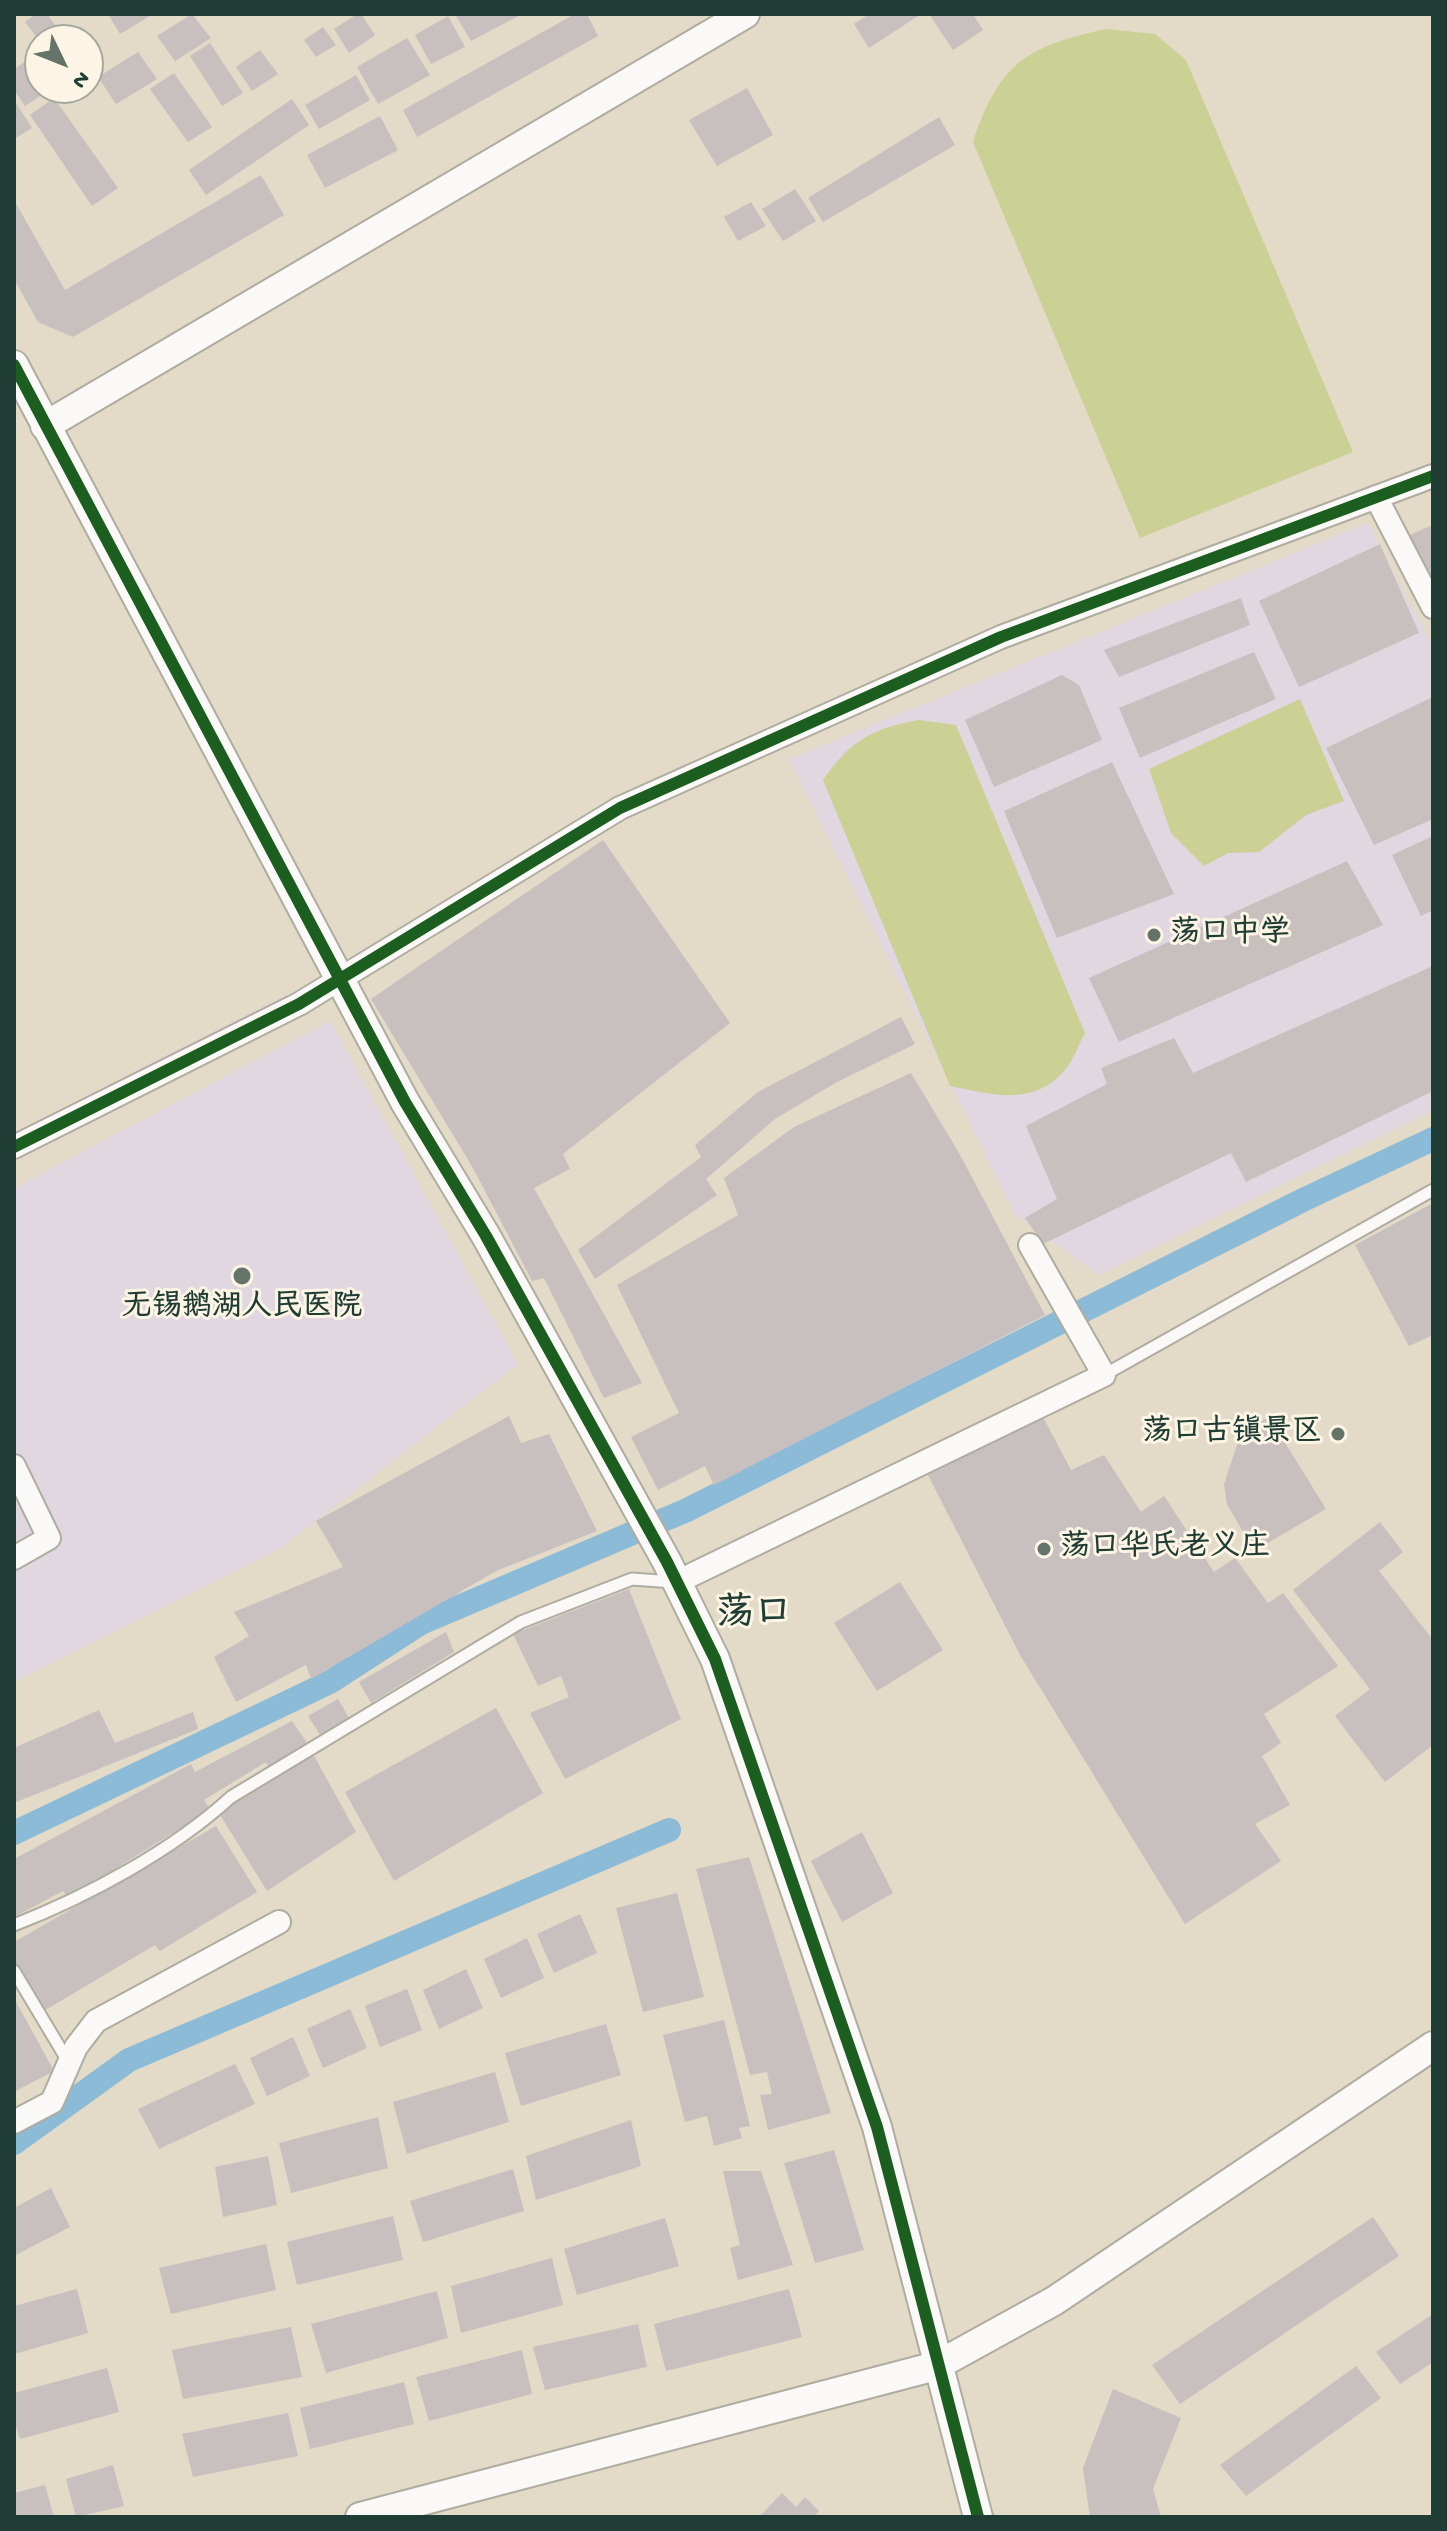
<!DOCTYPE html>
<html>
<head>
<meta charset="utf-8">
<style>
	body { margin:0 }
	#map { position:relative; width:1447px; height:2531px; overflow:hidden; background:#e3dac8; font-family:"Gochi Hand",sans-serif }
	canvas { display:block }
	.frame { position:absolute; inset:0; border:16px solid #1f3d34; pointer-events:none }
	.north { position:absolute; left:24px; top:24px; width:80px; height:80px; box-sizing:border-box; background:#fcf5e5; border:2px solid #a4ab9e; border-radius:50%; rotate:133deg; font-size:22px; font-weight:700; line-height:32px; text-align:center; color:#1f3d34 }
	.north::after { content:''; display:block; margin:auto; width:28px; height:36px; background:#647468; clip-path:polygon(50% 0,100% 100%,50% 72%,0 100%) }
</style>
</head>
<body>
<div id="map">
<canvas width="1447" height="2531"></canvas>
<div class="frame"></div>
<div class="north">N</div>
</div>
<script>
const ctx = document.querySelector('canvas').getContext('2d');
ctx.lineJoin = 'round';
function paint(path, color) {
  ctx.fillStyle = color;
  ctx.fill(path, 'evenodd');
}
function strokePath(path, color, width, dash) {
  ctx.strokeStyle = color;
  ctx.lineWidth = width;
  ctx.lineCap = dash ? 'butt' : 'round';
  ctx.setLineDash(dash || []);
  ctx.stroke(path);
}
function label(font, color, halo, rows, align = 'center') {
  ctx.font = font + ' "Gochi Hand","LXGW WenKai TC",sans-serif';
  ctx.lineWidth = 6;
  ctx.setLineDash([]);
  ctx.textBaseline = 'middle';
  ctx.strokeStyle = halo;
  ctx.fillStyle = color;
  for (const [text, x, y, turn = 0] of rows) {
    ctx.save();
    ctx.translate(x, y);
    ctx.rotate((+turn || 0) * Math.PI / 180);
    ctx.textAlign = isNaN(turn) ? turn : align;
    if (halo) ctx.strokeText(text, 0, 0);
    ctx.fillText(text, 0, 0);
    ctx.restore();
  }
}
paint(new Path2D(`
	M1368,523l65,124v463l-334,165 -84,-60 -226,-456z
	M330,1021l188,343 -240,186 -264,132v-494z`), '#e0d7e1');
paint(new Path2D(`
	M1106,29l49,5 31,26 167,392 -213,86 -167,-396c27,-80 53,-95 133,-113z
	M1300,699l44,102 -38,14 -47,37 -31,1 -24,13 -33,-33 -22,-64z
	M919,720l37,5 129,308c-7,12 -12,30 -22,39 -31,35 -74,22 -113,14l-127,-306c28,-40 48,-51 96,-60z`), '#cbd095');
strokePath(new Path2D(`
	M14,1833l316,-151 91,-59 266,-113 618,-311 128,-60
	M14,2143l115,-83 540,-230`), '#8cbbd7', 24);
paint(new Path2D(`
	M36,14h11l14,19 -12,7h-10l-14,-18z
	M108,14h45l-33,20z
	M192,14l19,24 -36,23 -18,-25z
	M357,14h4l14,21 -26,18 -15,-24z
	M455,14h67l-51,27z
	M575,14h12l11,22 -181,101 -14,-27z
	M869,14h48l1,2 -49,32 -15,-24z
	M929,14h44l10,16 -30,20z
	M448,16l17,31 -34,17 -16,-29z
	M323,27l13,18 -20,12 -12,-17z
	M407,38l23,37 -52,29 -21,-37z
	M210,43l33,50 -21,13 -32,-50z
	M260,50l18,24 -26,17 -16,-24z
	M40,52v36h13l-28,18 -11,-16v-21z
	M138,52l19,27 -41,25 -18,-27z
	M174,73l38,54 -24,15 -38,-53z
	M356,75l14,25 -51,29 -14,-24z
	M747,88l26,47 -56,31 -28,-46z
	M54,98l64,90 -26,18 -62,-91z
	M292,99l17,26 -103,70 -17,-25z
	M14,100l18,28 -18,11z
	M380,116l18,34 -73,38 -18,-33z
	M939,117l16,28 -132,77 -15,-24z
	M261,175l23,40 -211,122 -35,-15 -24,-43v-79l51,90z
	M795,189l21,32 -33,20 -21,-32z
	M751,202l15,24 -28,15 -14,-24z
	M1433,525v58l-23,-48z
	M1380,544l39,89 -120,54 -40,-86z
	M1241,598l9,27 -131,52 -15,-27z
	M1254,652l22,47 -136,59 -21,-50z
	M1062,675l17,10 23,55 -108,47 -29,-67z
	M1433,697v122l-59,26 -48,-97z
	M1112,762l62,132 -117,44 -53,-127z
	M1433,836v74l-12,6 -29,-61z
	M603,840l127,183 -167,131 7,15 -36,19 108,195 -38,15 -60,-120 -12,3 -59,-113 -102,-169z
	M1347,861l36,64 -264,117 -30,-64z
	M1433,966v125l-187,91 -15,-29 -188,91 -18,-26 32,-19 -31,-73 81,-42 -6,-16 73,-30 19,35z
	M901,1017l14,27 -78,38 -62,37 -69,60 11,16 -122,84 -17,-29 123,-93 -6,-12 63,-53z
	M911,1073l48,80 86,162 -331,170 -9,-19 -47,24 -27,-53 48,-24 -62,-128 121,-70 -14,-37 70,-51z
	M1433,1203v132l-24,11 -54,-101z
	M1042,1415l29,55 33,-15 37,57 23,-16 50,76 21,-14 33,45 15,-10 55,73 -74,48 17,29 -19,13 28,49 -35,19 26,37 -96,63 -165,-269 -92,-180z
	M509,1416l12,27 28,-9 48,97 -101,40 -185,108 -5,-14 -70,37 -22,-45 35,-21 -15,-24 109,-45 -27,-46z
	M1269,1417l57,92 -72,42 -27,-47 -3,-20 17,-51z
	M1380,1522l23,30 -24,19 54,69v105l-48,37 -50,-66 35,-27 -77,-99z
	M900,1582l43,68 -66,41 -43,-68z
	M629,1589l52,130 -116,60 -35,-66 39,-16 -8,-21 -23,10 -25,-52z
	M446,1632l8,20 -83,51 -12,-21z
	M338,1699l11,19 -29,17 -12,-19z
	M496,1708l47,85 -149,88 -49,-89z
	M99,1710l16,33 78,-31 5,17 -184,74v-55z
	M292,1721l18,26 -40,22 -4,-7 -62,38 6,10 -142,88 -5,-7 -49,26v-58l177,-95 4,8z
	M313,1754l43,78 -89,59 -48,-78z
	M216,1826l41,66 -97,59 -5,-6 -113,67 -28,-50v-20z
	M862,1832l31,61 -51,29 -31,-61z
	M749,1857l82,256 -63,17 -8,-35 12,-1 -5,-22 -17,3 -54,-206z
	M677,1893l27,104 -61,15 -27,-104z
	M580,1914l17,39 -43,20 -17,-39z
	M527,1938l17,40 -43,20 -17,-39z
	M466,1969l17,39 -44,21 -16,-39z
	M407,1989l15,41 -42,17 -15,-41z
	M14,1998l40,73 -40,21z
	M350,2009l17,39 -44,20 -16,-39z
	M724,2020l26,106 -11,2 3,10 -28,8 -7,-30 -22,6 -22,-87z
	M606,2024l15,51 -100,31 -16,-53z
	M293,2037l17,39 -43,20 -17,-38z
	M235,2064l20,40 -96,45 -21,-40z
	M495,2072l14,50 -102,32 -14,-52z
	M378,2117l10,51 -97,25 -12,-50z
	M631,2120l10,46 -105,34 -10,-44z
	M834,2150l30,100 -49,13 -31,-100z
	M268,2156l9,49 -54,12 -8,-50z
	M513,2169l11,42 -101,31 -13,-41z
	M723,2171h38l32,94 -55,15 -8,-32 10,-3z
	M51,2188l19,39 -56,29v-48z
	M393,2216l10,44 -106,25 -10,-43z
	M1373,2217l26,39 -219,148 -28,-39z
	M665,2218l14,48 -102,29 -13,-46z
	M266,2244l10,46 -105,24 -12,-46z
	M552,2258l11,47 -102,28 -10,-47z
	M77,2289l11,44 -74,21v-48z
	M789,2289l13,48 -136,34 -12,-47z
	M437,2291l11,47 -122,35 -15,-49z
	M1433,2314v48l-33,22 -24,-32z
	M638,2324l9,43 -102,23 -12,-43z
	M291,2327l11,50 -119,22 -11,-49z
	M522,2350l10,44 -103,27 -13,-44z
	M1356,2366l25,32 -135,98 -26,-31z
	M107,2368l12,44 -99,27 -6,-19v-27z
	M404,2382l10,42 -104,25 -10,-41z
	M1113,2389l68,29 -28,71 8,28h-71l-7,-49z
	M288,2413l10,43 -105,21 -11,-43z
	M113,2465l11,41 -48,11 -10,-38z
	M45,2485l9,32h-40v-24z
	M782,2493l14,14 9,-10 14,14 -6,6h-54z`), '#c8bfbf');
const service = new Path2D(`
	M1104,1375l329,-185
	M14,1925c74,-29 158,-74 217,-128l290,-175 111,-43 41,3
	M14,1971l55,92`);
const minor = new Path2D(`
	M1376,497l57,110
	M14,1147l285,-143 321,-196 381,-171 432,-161
	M14,1466l35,72 -35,20
	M677,1582l427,-207 -74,-130
	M14,2122l38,-20 24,-55 20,-26 183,-99`);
const tertiary = new Path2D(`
	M14,365l391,737 81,134 181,326 48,97 162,468 101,390
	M45,426l700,-412
	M360,2517l576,-151 118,-65 379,-255`);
strokePath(service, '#afaca0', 15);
strokePath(minor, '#afaca0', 26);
strokePath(tertiary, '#afaca0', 32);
strokePath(service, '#fbf9f7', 11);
strokePath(minor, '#fbf9f7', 22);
strokePath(tertiary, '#fbf9f7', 28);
strokePath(new Path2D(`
	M14,365l391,737 81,134 181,326 48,97 162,468 101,390
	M14,1147l285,-143 321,-196 381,-171 432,-161`), '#1b5e20', 12);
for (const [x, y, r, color] of [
	[1154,935,8,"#647468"],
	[242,1276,10,"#647468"],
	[1338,1434,8,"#647468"],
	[1044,1549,8,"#647468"]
]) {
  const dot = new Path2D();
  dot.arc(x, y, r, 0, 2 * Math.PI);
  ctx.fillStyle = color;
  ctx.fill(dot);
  strokePath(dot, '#fcf5e5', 3);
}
label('bold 30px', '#1f3d34', '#fcf5e5', [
	["荡口中学",1170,935],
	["无锡鹅湖人民医院",242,1309,"center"],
	["荡口古镇景区",1322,1434,"right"],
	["荡口华氏老义庄",1060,1549]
], 'left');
label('bold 38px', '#1f3d34', '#fcf5e5', [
	["荡口",754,1617]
]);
</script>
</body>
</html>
